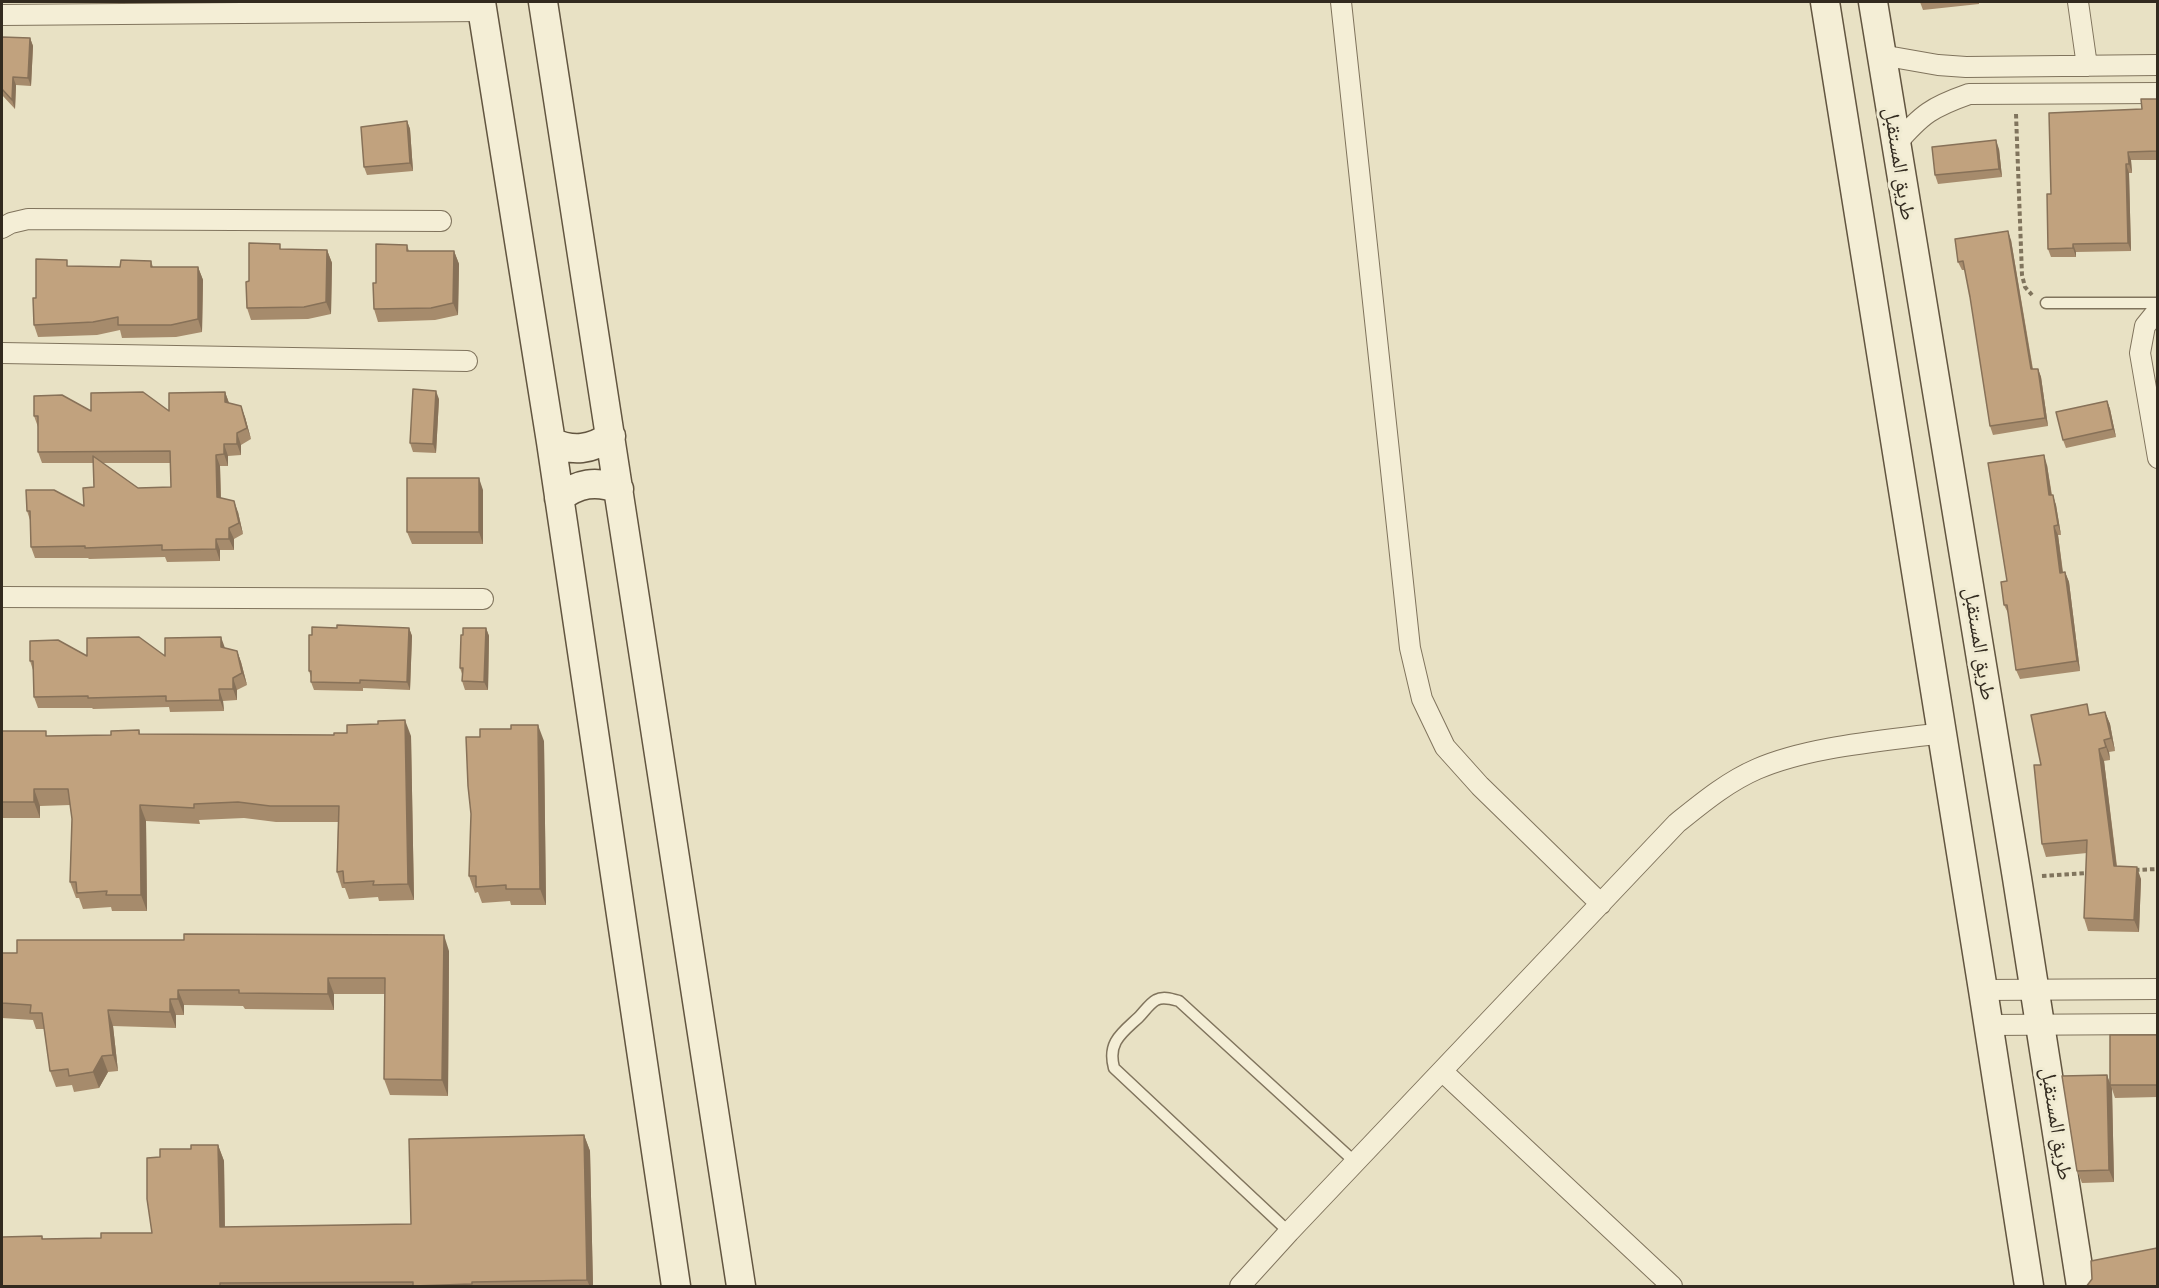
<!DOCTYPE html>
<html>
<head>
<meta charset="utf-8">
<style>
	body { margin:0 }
	#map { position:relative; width:2159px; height:1288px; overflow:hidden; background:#e8e1c4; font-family:"Zilla Slab",serif }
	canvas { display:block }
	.frame { position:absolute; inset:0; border:3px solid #322a1f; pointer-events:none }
</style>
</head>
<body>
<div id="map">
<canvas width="2159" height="1288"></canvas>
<div class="frame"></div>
</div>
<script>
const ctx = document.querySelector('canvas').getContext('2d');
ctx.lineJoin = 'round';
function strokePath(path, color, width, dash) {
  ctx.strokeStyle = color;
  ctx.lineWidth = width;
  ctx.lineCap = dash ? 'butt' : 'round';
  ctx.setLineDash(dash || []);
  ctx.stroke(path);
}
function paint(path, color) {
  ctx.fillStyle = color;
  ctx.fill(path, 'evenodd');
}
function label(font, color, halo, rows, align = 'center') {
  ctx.font = font + ' "Zilla Slab","Noto Naskh Arabic",serif';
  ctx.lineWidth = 6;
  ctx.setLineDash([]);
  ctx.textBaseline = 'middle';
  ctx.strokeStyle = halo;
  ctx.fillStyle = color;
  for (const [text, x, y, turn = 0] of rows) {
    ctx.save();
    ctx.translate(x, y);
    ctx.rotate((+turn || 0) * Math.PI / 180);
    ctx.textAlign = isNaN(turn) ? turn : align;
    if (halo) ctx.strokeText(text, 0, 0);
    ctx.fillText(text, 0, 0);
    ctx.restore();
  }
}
const lane = new Path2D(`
	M2046,303h112
	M1289,1232l-175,-164c-7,-26 8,-35 25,-51 5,-5 11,-14 17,-17 7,-4 16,-1 23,1l176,161`);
const street = new Path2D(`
	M1341,2l69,646 12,51 23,48 35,39 121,118
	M2078,2l9,64
	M2,15l480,-4
	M1881,55l57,10 28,2 192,-2
	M1896,144c26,-30 36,-37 73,-50l189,-1
	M2,228l9,-5 17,-4 413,2
	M2158,310l-13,16 -5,27 18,105
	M2,353l465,8
	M2,597l481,2
	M1983,990l175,-1
	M1989,1025l169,-1
	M1442,1071l230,215
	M1240,1286l49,-54 388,-409c25,-20 50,-41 80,-54 53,-23 127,-28 185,-36`);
const secondary = new Path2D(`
	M481,2l70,440 125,844
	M543,2l198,1284
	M1825,2l158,988 46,296
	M1873,2l144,876 64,408
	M551,442c22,10 40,8 60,-6
	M559,498c19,-15 37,-18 60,-9`);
strokePath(lane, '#80745d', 13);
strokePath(street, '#80745d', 22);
strokePath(secondary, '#625540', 31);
strokePath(new Path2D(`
	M2016,114l6,161 3,12 7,8
	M2135,870l23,-1
	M2042,876l46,-3`), '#80745d', 4, [4.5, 3]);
strokePath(lane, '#f4eed6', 10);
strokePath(street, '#f4eed6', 20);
strokePath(secondary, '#f4eed6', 28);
paint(new Path2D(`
	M1920,2h59v2l-56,6z
	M2,37l28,1 3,8 -2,40 -15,-1 -1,24 -13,-14z
	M2157,99v61h-26l1,13h-3l2,78 -55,1v5h-25l-3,-8 3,-55 91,-85z
	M407,121l3,8 3,42 -46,4 -3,-8z
	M1999,149l3,28 -64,7 -3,-9z
	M2011,240l22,129h5l3,8 7,49 -55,9 -3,-9 -20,-129 -5,-27h-3l-4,-8z
	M407,245l2,6h45l5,13 -1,51 -23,5 -57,2 -4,-13 2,-26z
	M282,249l45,1 5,13 -1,51 -23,5 -57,1 -4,-12 2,-27z
	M151,261l2,6h45l5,13 -1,52 -26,5 -54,1 -2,-8 -23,5 -59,2 -4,-12 2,-27 33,-32 51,1z
	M225,392l4,11 16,14 6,22 -10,6v10l-13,1v10h-8l1,32 17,14 5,22 -9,5v11h-14v11l-53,1 -2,-5 -76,2 -1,-1h-53l-4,-11 -1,-27 -3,-9 57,-5 10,-19 -1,-24h-51l-4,-11v-25l-4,-11 57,-5h78zM103,463h67l1,24 -33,1z
	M439,399l-3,54 -23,-1 -3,-9z
	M2107,401l3,8 6,28 -50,11 -3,-8z
	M2047,465l5,30 4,10 5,30h-3l5,37h2l4,10 11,89 -60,8 -4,-9 -7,-55 -5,-10 3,-24z
	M483,490v54h-71l-5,-12z
	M409,628l3,8 -2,54 -47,-2v3l-49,-1 -3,-8v-5l-2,-6z
	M486,628l3,8 -1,54h-23l-3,-9v-7l-2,-6z
	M225,648l12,3 4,11 6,23 -10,5v10l-14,1 1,10 -54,1 -1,-5 -76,2 -1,-1h-54l-4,-11 -1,-27 -3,-9 57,-5h78z
	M2105,712l5,12 5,27 -6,1 1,8 -6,1 13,105 24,13 -2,53 -51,-1 -4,-13 3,-65 -41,4 -4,-13 -1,-79 49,-50z
	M139,730l1,4 271,2 3,164 -35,1 -1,-4 -29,2 -4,-11h-3l-5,-16 1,-50h-62l-32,-4 -45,2 1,4 -54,-3 1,90h-35l-1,-4 -28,2 -4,-11h-3l-6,-16 2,-63 -2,-14 -30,1v12h-38v-87l45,5 64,-1z
	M544,741l2,164h-35l-1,-4 -28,2 -4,-11 -3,1 -6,-17z
	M449,951l-1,145 -58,-1 -6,-16 1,-85h-51v16l-89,-1 -2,-3 -59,-1v10h-8v13l-63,-2 5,45 -10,1 -9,16 -25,4 -2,-7 -16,2 -6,-16 -6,-42h-8l-3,-9 -31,-2v-65z
	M2157,1035v62l-42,1 -3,-9 2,93 -32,1 -5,-12 30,-96 3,9z
	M584,1135l6,16 3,136h-591l40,-51 1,3 58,-1 51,-5 8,-76 31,-8 27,-4 6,16 1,66 186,-3z`), '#a68b6c');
paint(new Path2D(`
	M30,38l3,8 -2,40 -3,-8z
	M13,77l3,8 -1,24 -3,-9z
	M407,121l3,8 3,42 -3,-8z
	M1996,140l3,9 3,28 -3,-8z
	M2128,152l3,8 1,13 -3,-9z
	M2126,164l3,9 2,78 -3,-8z
	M2008,231l3,9 23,138 -3,-9z
	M2073,244l3,8v5l-3,-9z
	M327,250l5,13 -1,51 -5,-12z
	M454,251l5,13 -1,51 -5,-12z
	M198,267l5,13 -1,52 -4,-13z
	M2038,369l3,8 7,49 -3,-8z
	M436,391l3,8 -3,54 -3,-9z
	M225,392l4,11 -4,-1z
	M2107,401l3,8 6,28 -3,-8z
	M241,406l4,11 6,22 -4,-11z
	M237,433l4,12v10l-4,-11z
	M224,444l4,12v10l-4,-12z
	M216,455l4,11 1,42 -4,-11z
	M2044,455l3,10 6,40 -4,-10z
	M479,478l4,12v54l-4,-12z
	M2053,495l3,10 5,30 -3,-10z
	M234,501l4,11 5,22 -4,-11z
	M2054,526l4,9 6,48 -4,-10z
	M229,528l5,11v11l-5,-11z
	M216,539l4,11v11l-4,-12z
	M2065,572l4,10 11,89 -3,-10z
	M409,628l3,8 -2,54 -3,-8z
	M486,628l3,8 -1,54 -4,-8z
	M221,637l4,11 -4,-1z
	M237,651l4,11 6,23 -5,-12z
	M233,678l4,12v10l-4,-11z
	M219,689l4,12 1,10 -4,-11z
	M2105,712l5,12 5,27 -4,-13z
	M405,720l6,16 3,164 -6,-16z
	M538,725l6,16 2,164 -6,-16z
	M2104,740l5,12 1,8 -4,-13z
	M2099,749l5,12 14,117 -4,-12z
	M34,789l6,17v12l-6,-16z
	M140,805l6,16 1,90 -6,-16z
	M2137,867l4,12 -2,53 -5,-12z
	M444,935l5,16 -1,145 -6,-16z
	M328,978l6,16v16l-6,-16z
	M178,990l6,15v10l-6,-16z
	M170,999l6,16v13l-6,-16z
	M108,1010l5,16 5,45 -5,-16z
	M102,1056l6,16 -9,16 -6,-16z
	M2107,1075l5,14 2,93 -5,-12z
	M584,1135l6,16 3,136h-3l-3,-7z
	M218,1145l6,16 1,83 -5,-17z`), '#877158');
const building = new Path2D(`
	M2,37l28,1 -2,40 -15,-1 -1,23 -10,-11z
	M2141,99h16v52l-29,1 1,12h-3l2,79 -55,1v4l-25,1 -1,-55h4l-2,-81 93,-4z
	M407,121l3,42 -46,4 -3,-40z
	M1996,140l3,29 -64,6 -3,-28z
	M2008,231l23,138h7l7,49 -55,8 -20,-129 -7,-36 -5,1 -3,-23z
	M249,243l31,1v5l47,1 -1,52 -22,5 -57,1 -1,-26 3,-1z
	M376,244l31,1v6h47l-1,52 -22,5 -57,1 -1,-26h3z
	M36,259l31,1v6l53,1 1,-7 30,1v6h47v52l-27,6h-53v-8l-25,5 -59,3 -1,-27h3z
	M413,389l23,2 -3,53 -23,-1z
	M143,392l26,19v-18l56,-1v10l16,4 6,22 -10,5v11h-13v10l-8,1 1,42 17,4 5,22 -10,5v11h-13v10l-54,1v-5l-77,3v-2l-54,1 -1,-36h-3l-1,-21h28l30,16 -1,-18 11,-1 -1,-31 45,32 33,-1 -1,-36 -132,1v-36h-4v-20l28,-1 29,16v-18z
	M2107,401l6,28 -50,11 -7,-28z
	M2044,455l5,40h4l5,30 -4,1 6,47 5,-1 12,89 -61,9 -9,-65h-3l-3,-23 6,-1 -19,-118z
	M407,478h72v54h-72z
	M337,625l72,3 -2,54 -47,-2v3l-49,-1v-11h-2v-36h3v-8l25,1z
	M463,628h23l-2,54 -22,-1 1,-13h-3l1,-33h2z
	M139,637l26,19v-18l56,-1v10l16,4 5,22 -9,5v11h-14l1,11 -54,1v-5l-78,2v-2l-54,1 -1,-36h-3v-20l28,-1 29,16v-18z
	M2087,704l2,11 16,-3 6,26 -7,2 2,7 -7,2 15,117 23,1 -3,53 -50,-2 3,-78 -45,4 -8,-79h7l-10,-50z
	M405,720l3,164 -35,1 1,-4 -30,2 -1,-12 -6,1 2,-66h-69l-32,-4 -44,2v4l-54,-3 1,90h-35l1,-4 -30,2 -1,-11h-6l2,-63 -4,-30h-34v13h-32v-71h44v5l65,-1v-4l28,-1v4l195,1v-2h13v-8l31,-1v-3z
	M511,725h27l2,164h-34v-4l-30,2v-11h-7l2,-62 -3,-28 -2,-49h14v-8h31z
	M184,934l260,1 -2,145 -58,-1 1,-101h-57v16l-89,-1v-3h-61v9h-8v13l-62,-2 5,45 -11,1 -9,16 -24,4 -1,-7 -18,2 -8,-58h-12l1,-8 -29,-2v-50h15v-13h167z
	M2110,1035h47v50h-47z
	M2107,1075l2,95 -32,1 -15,-95z
	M584,1135l3,145 -115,2v2l-59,2v-4l-193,1v4h-218v-50l40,-1v3l59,-1v-5h51l-5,-34v-41l13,-1v-8h31v-4h27l2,82 191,-3 -2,-85z
	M2157,1248v39h-71l6,-8 -1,-18z`);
paint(building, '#c1a27e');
strokePath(building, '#877158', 1.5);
label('21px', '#322a1f', '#f0ebd2', [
	["طريق المستقبل",1899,164,81],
	["طريق المستقبل",1979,644,81],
	["طريق المستقبل",2056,1124,81]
]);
</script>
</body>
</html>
